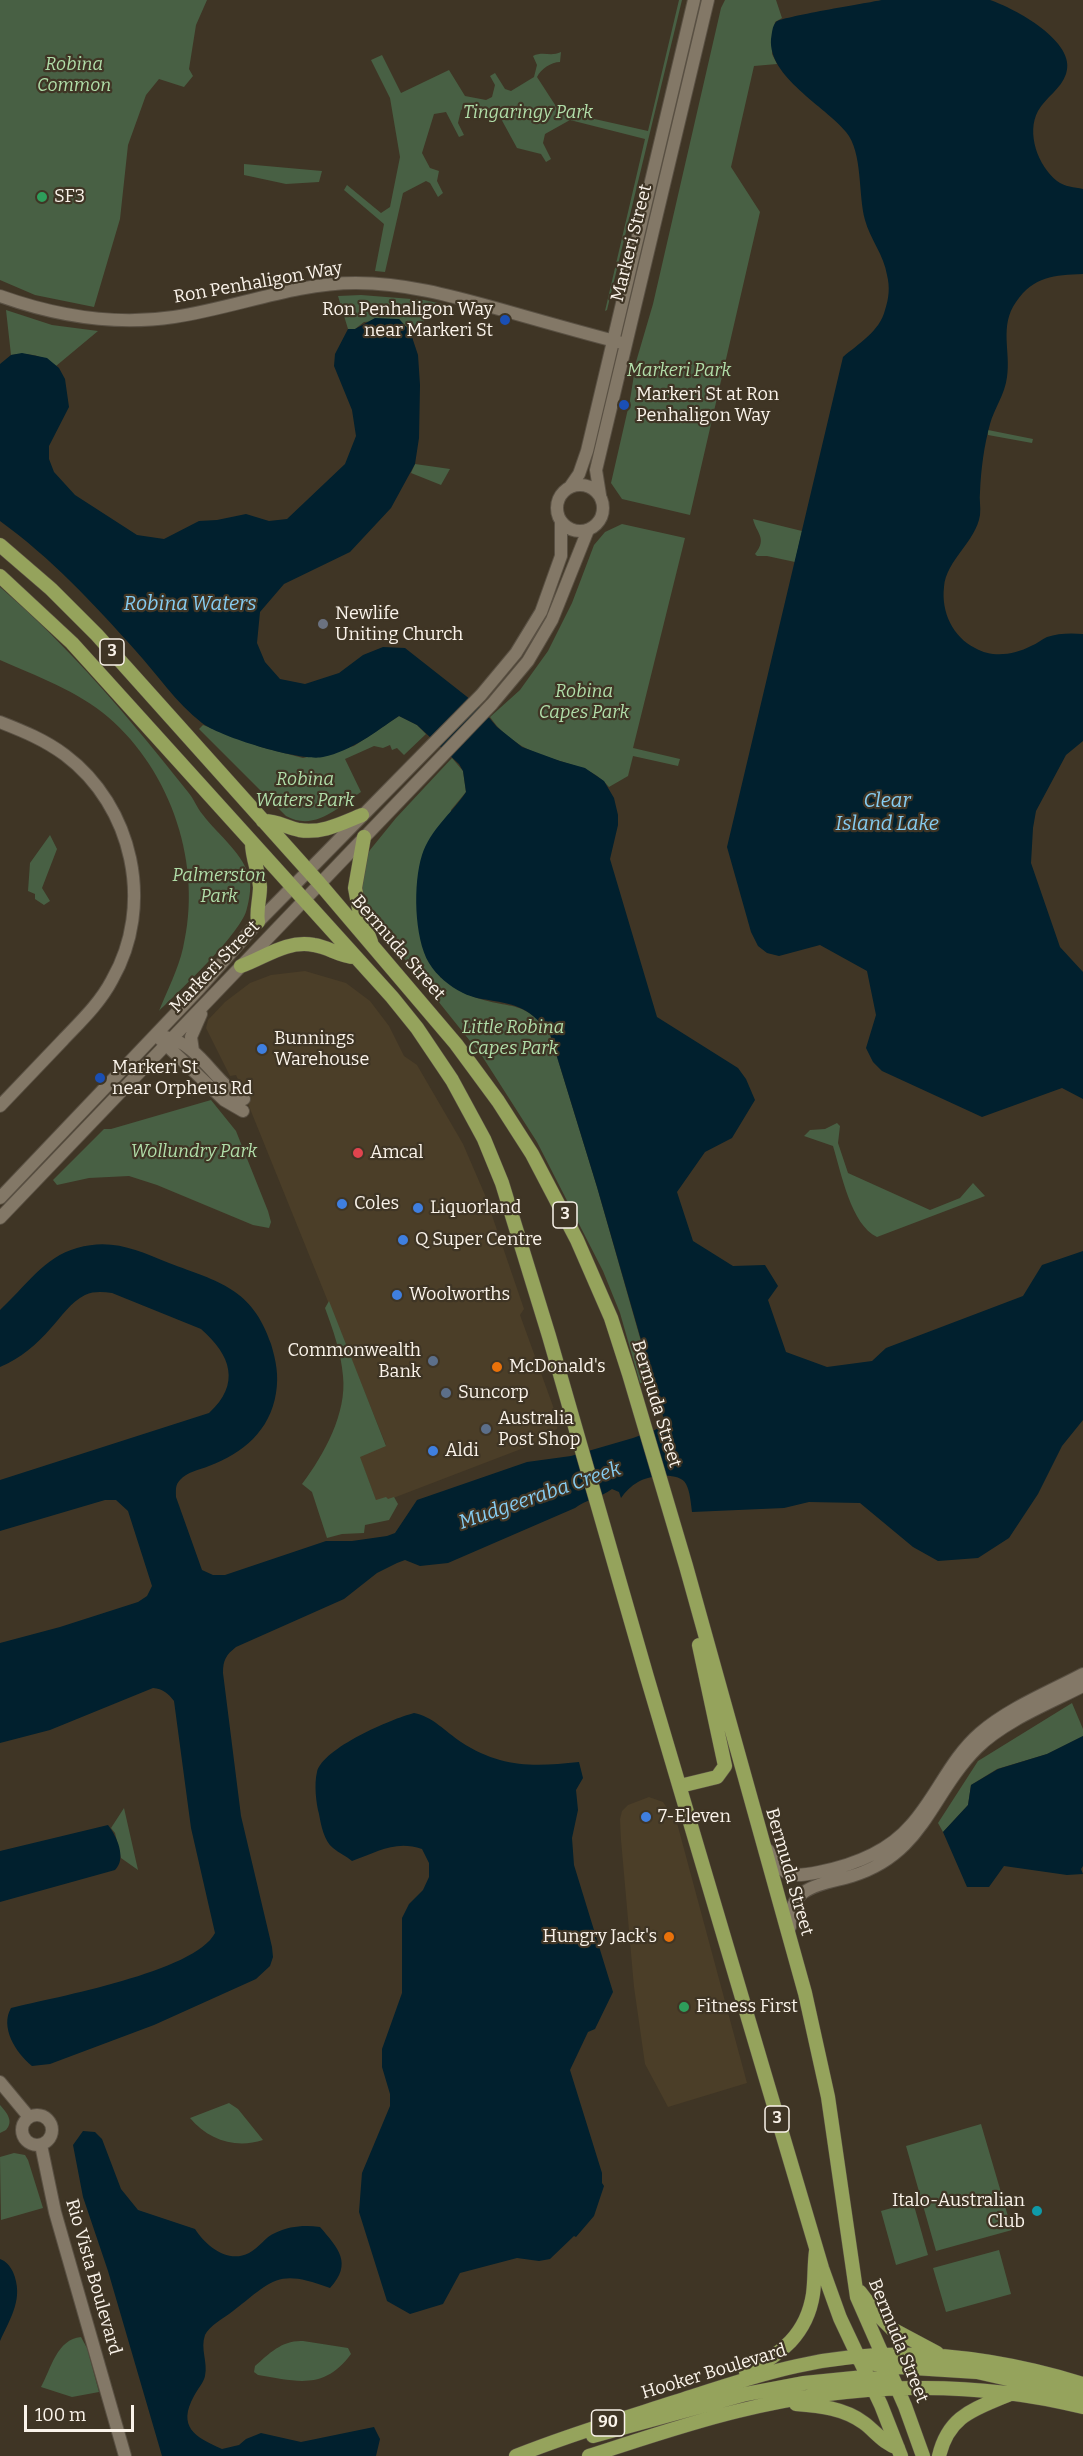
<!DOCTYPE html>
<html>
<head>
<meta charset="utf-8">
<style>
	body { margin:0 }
	#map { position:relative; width:1083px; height:2456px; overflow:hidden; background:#3f3525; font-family:Bitter,serif }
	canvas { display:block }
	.scale { position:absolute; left:24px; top:2405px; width:110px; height:27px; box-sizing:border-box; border:3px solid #faf3ea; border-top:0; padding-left:8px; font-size:18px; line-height:21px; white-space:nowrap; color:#faf3ea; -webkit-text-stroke:4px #3f3525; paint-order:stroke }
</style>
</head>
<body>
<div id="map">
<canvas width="1083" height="2456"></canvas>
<div class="scale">100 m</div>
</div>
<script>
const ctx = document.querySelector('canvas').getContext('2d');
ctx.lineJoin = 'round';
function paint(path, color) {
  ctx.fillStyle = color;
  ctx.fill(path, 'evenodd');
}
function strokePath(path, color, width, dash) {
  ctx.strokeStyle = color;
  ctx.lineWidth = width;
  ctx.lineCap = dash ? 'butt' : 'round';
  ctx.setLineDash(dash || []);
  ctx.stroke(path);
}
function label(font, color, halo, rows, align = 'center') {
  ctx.font = font + ' Bitter,serif';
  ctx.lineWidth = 4.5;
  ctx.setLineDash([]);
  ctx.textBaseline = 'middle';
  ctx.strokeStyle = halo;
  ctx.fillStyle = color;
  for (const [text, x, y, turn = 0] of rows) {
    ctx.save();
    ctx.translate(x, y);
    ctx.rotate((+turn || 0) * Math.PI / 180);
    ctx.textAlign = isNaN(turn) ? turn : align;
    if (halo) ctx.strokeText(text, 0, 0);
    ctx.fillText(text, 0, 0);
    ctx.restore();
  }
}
paint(new Path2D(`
	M305,971l41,12 24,18 19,25 15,30 13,9 46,79 22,51 39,114 -4,6 38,105 -1,9 -4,2 2,5 -167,64h-12l-17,-44 27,-11 -146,-361 -4,-9 -6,1 -24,-48 2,-8 17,-18 25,-19 21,-8z
	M649,1797l14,5 14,21 70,260 -79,24 -23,-43 -11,-77 -13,-147 -1,-21 2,-8 6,-6z`), '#4b3e28');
paint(new Path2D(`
	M0,0h207l-11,25 -7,44 4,7 -9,11 -25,-8 -13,16 -18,50 -8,74 -26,88 -59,-12 -35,-15z
	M679,0h3l-75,310 -2,1 40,-172 -75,-19 -25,14 -2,9 8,16 -5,3 -5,-8 -24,-6 -18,-33 -33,-8 -5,3 -3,13 6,12 -5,2 -13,-25 -12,2 -12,39 8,15 9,3 -2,10 6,12 -5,4 -8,-14 -4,-2 -23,12 -18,79 -10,-1 9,-47 -40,-34 3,-5 34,28 9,-6 10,-50 -10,-59 -19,-38 11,-5 19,38 48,-23 16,26 21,4 6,-3 3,-12 -5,-9 5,-3 10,16 6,2 23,-14 3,-12 -4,-9c10,-5 18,1 28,-4l-1,10c-9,0 -19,7 -23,15l22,34 89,20z
	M725,0h51l6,18 -7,4 -3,32 5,10 -23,2 -23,101 29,45 -70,303 -68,-16 -11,-16 19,-83 6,-38 17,-58 68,-296z
	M244,164l78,7 -3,11 -33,2 -42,-9z
	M361,295l63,5 23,5 -37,26 -11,-12 -35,3 -9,7h-7l-10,-33z
	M6,310l46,15 46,6 -42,35c-13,-11 -29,-14 -45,-11z
	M988,430l45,9 -1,4 -44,-8z
	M415,464l35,5 -9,16 -30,-12z
	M753,519l49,12 -7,31 -28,-6h-10l-2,-2c13,-16 1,-21 -2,-35z
	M622,524l63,14 -52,210 47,11 -2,7 -45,-10 -5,20 -19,11c-13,-16 -30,-20 -49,-26 -27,-7 -54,-20 -70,-44l30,-27 28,-39 24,-48 22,-58 11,-13z
	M0,587c70,60 131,133 188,205 6,7 9,16 15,23 15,20 42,39 47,66 1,8 -1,20 -3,27 -4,24 -69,84 -88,103 8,-20 19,-41 24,-63 20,-82 -11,-176 -75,-231 -30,-26 -72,-41 -108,-57z
	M399,716l18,9 9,9 -22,21 -7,-7 -5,2 -2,-5 -7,3 -9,-2 -29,13 16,33c-23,15 -46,40 -75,24l-87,-87 4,-4 58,22 42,11 51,-12z
	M452,758l11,13 3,21 -15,18 -11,167c12,8 23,16 37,21 37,12 46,1 73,36l47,153 55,193 -12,3 -20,-70 -17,-42 -66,-129 -55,-86 -112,-140 -10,-24 5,-33 5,-9 26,-32z
	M50,835l7,14 -15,39 8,13 -6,4 -9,-6v-5l-7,-3 2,-28z
	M211,1100l25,31 32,80 3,11 -2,6 -16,-3 -96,-40 -28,-9 -40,2 -32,7 -4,-5 51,-51h7z
	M837,1123l3,3 -2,17 10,30 82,37 30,-12 13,-15 12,13 -108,41c-26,-12 -36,-65 -44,-91l-29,-10 6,-6 15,-1z
	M329,1301l57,145 -26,11 16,43 10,-3 2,2 6,-2 4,7 -9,16 -24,5 -1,8 -22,1 -15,4 -15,-46 -10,-8c22,-29 45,-71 41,-108 -2,-24 -10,-46 -18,-68z
	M1072,1703l11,26v7l-36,18 -50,15 -26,16 -3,20 -25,27 -5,-9 40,-62z
	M124,1808l14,62 -17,-12 -6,-25 -4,-5z
	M229,2103l9,6 25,31c-27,9 -55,0 -73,-22z
	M0,2105c7,8 14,16 6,25l-6,3z
	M981,2124l31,106 -76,21 -30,-105z
	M14,2153l11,2 3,5 15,48 -42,12 -1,-63z
	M913,2202l15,53 -32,10 -15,-54z
	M999,2250l12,44 -65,18 -13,-44z
	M81,2337l6,11 12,44 -27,5 -31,-10c10,-18 16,-48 40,-50z
	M303,2341l45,7 3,6c-27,37 -55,27 -93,21l-4,-3 1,-6c15,-13 27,-26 48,-25z`), '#486044');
paint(new Path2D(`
	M882,0h108c24,8 88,42 76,74 -5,15 -20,23 -28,37 -12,22 0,55 19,70 8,6 17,6 26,8v85c-29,1 -49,2 -67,28 -17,24 -5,50 -9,75 -2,17 -13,32 -17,47 -6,22 -9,45 -10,68 -1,7 1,15 0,23 -4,27 -34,45 -36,72 -3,25 9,50 31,61 17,10 39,7 56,-2 6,-2 11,-7 16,-9 11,-4 25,-4 36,-3v107l-17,14 -30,56 -3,17 -2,35 29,84 23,25v127l-21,-11 -80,29 -100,-46 -9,-9 -7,-14 10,-33 -9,-44 -47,-26 -41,11 -12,-3 -9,-7 -7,-14 -24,-85 116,-490c15,-13 37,-26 42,-47 4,-12 5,-23 2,-35 -3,-20 -17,-36 -22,-55 -7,-25 -2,-68 -19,-88 -21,-26 -78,-55 -75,-93 1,-5 1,-13 5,-17 4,-5 91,-19 106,-22z
	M375,318l24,1 11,12 8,24 2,30 -1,53 -4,26 -24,44 -41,44 -66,32 -24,28 -3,31 8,19 15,17 25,5 34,-11 24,-18 20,-8 22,1 75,59 17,20 25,20 38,14 25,7 19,13 10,17 4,17v10l-8,34 47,158 81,51 8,11 9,21 -23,38 -27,14 -28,40 16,49 40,25 32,-1 13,21 -10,14 18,52 41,15 45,-6 14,-13 137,-52 19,-31 41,-14v169l-21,26 -24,48 -29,44 -31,20 -40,3 -25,-14 -53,-44 -51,-1 -25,6 -92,4c-1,-8 -2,-21 -6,-28 -7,-13 -38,-8 -48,-2 -7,4 -13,10 -17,16l-2,-6 -7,-3c-12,9 -25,10 -37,19l-127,55 -28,3 -15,-6 -8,3 -20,10 -33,26 -108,48c-10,8 -13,13 -13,26l18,143 31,131 1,10 -3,9 -14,13 -102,46 -104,39 -18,2c-17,-14 -32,-39 -21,-58 44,-11 184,-36 204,-75l-24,-105 -17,-127c-6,-8 -11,-12 -21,-13l-103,42 -50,13v-100l60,-16 78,-25 9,-6 5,-10 -24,-75 -12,-11h-11l-105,31v-51l209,-67c32,-29 22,-58 -8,-84l-89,-36c-9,-1 -18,-2 -27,2 -14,7 -24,22 -34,33 -15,17 -30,30 -51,39v-57c25,-23 44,-53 77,-62 35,-10 60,2 92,15 50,19 83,25 102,81 5,17 8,31 5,49 -6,38 -33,60 -67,73 -10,4 -22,6 -29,14 -5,5 -4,10 -4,17l26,73 11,5h12l101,-34h26l35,-5 8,-3 22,-33 110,-38 44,-6 62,-18 22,-8 10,-7 -68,-236 -47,-153c-17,-22 -29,-29 -56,-33 -11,-2 -21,-3 -31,-8 -14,-7 -26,-17 -34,-30 -15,-25 -16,-80 -7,-108 8,-25 30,-42 44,-63l-3,-21 -4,-7 -42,-39 -18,-9c-24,16 -47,35 -76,41 -21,5 -103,-20 -121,-34 -26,-20 -45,-49 -67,-73 -41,-46 -85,-93 -135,-129v-157l11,-9 11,-2 25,5 12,10 6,11 4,28 -20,39v13l5,13 21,23 62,40 27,4 35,-18 18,-1 29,-6 23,7 18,-2 58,-55 11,-28 -4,-26 -18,-44 1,-12 13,-25h7z
	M414,1713c18,3 32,19 47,29 40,26 73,25 118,20l4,16 -7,12 2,20 -6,28 2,27 39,127 -18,37 -7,3 -18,38 32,103v10l2,3 -10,30 -18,21 -2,-1 -24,23 -11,2 -22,-3 -57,15 -17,31 -33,10 -23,-13 -28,-89 3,-39 28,-67v-12l-8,-27v-18l20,-56v-75l7,-14 14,-14 6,-13v-14l-7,-14c-27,-9 -44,3 -70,12 -6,-5 -13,-8 -19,-13 -9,-7 -12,-23 -14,-34 -3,-11 -5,-30 -2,-42 6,-24 74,-53 97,-59z
	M1083,1736v130l-2,3 2,5 -16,1 -63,-9 -15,21h-22l-24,-55 25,-27 3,-20 27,-16 49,-15z
	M108,1825c9,11 19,34 7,45l-115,32v-51z
	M83,2131l12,1 7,7 19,50 17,21 57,19c11,17 33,35 54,24 10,-5 16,-16 26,-20 15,-7 29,-8 45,-6 18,21 33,36 10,61 -53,-20 -57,-8 -97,23 -9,7 -24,15 -28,24 -5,14 3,27 0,41 -1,6 -8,14 -11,20 -17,31 1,41 28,53l17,-4 7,-6 15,-6 40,9 73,-15 6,12 -4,17h-214l-54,-185 -25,-74 -10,-52z
	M0,2259c6,2 10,7 13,13 11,26 -2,45 -13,69z`), '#01202e');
const secondary = new Path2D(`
	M0,296c56,20 114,30 174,21 61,-9 120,-34 182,-34 50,0 96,13 143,26 42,12 84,24 127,35
	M557 508a23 23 0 1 1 46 0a23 23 0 1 1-46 0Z
	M570,487l9,-13 8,-23 107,-451
	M600,495l-4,-25 112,-470
	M0,722c23,9 45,18 65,33 68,51 90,150 47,225 -12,23 -31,41 -49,60 -21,22 -42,44 -63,66
	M166,1037c35,8 48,46 78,62
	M161,1040l63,60 19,11
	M193,1051l-2,-14 10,-23
	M0,1198l198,-208 60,-68 223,-227 35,-42 25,-41 20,-56v-33
	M0,1218l492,-514 36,-43 24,-41 36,-90
	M768,1850c16,27 21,28 51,22 35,-7 69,-20 92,-47 26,-29 39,-66 69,-92 29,-25 69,-41 103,-59
	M790,1927c-3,-41 31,-42 62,-51 72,-22 78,-81 125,-128 27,-27 73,-45 106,-62
	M0,2082l29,35
	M22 2130a15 15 0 1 1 30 0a15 15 0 1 1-30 0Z
	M41,2145l14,67 70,244`);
const primary = new Path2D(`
	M0,545l51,44 46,46 223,249 136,160 42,57 34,53 45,86 34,78 18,56 57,192 119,427 23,104 29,200 48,109 18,50
	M0,576l72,67 320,354 25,31 35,52 32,59 18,44 47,153 98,341 175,591 18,50 41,87 20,51
	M263,821c16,0 21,6 36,9 23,4 43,-7 63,-15
	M364,837l-9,51 4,21 12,33
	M252,843c0,15 7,29 8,44 0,12 -4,23 -2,35
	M241,966c25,-9 45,-26 73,-21 15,2 26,12 41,12
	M680,1786l37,-9 8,-11 -26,-121
	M860,2292l16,21 16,16 45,24
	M858,2359l24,7 95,6 106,24
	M746,2372c35,-17 61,-38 67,-78 2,-15 1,-28 3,-43
	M796,2404c24,2 48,4 68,19 12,9 19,20 34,25
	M593,2436l153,-42 58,-11 60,-6 18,3 15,8
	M516,2456c52,-21 106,-37 159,-54 40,-13 80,-27 122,-36 97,-22 192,-11 286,18
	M589,2456c50,-16 99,-33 149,-45 112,-28 233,-32 345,-4
	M939,2456c10,-42 37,-47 71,-62`);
strokePath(secondary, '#595043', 14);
strokePath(primary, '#595043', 15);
strokePath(secondary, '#837867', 12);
strokePath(primary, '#95a35c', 14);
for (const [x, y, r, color] of [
	[42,197,6,"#2e9e5b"],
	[505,320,6,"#1a4fb4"],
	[624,405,6,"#1a4fb4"],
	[323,624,6,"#6b7280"],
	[262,1049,6,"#3f7fe0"],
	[100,1078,6,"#1a4fb4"],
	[358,1153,6,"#e0444e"],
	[342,1204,6,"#3f7fe0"],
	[418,1208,6,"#3f7fe0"],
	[403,1240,6,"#3f7fe0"],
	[397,1295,6,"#3f7fe0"],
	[433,1361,6,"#5c6f8a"],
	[497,1367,6,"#e8710a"],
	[446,1393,6,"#5c6f8a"],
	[486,1429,6,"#5c6f8a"],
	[433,1451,6,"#3f7fe0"],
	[646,1817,6,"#3f7fe0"],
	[669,1937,6,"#e8710a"],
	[684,2007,6,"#2e9e5b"],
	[1037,2211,6,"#0f9aa8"]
]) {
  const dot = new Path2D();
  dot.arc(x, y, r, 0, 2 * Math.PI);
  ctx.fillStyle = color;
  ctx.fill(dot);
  strokePath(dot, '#3f3525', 2);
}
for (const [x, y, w] of [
	[112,652,24],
	[565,1215,24],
	[777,2119,24],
	[608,2423,33]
]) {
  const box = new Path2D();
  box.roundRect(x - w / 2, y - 13, w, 26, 4.5);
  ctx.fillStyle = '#3f3525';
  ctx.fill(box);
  strokePath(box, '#faf3ea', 1.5);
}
label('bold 16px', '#faf3ea', null, [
	["3",112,652],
	["3",565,1215],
	["3",777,2119],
	["90",608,2423]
]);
label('italic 18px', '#b1dea9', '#3f3525', [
	["Robina",74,65],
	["Common",74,86],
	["Tingaringy Park",528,113],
	["Markeri Park",679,371],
	["Robina",584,692],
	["Capes Park",584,713],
	["Robina",305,780],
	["Waters Park",305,801],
	["Palmerston",219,876],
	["Park",219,897],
	["Little Robina",513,1028],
	["Capes Park",513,1049],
	["Wollundry Park",194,1152]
]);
label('18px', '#faf3ea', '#3f3525', [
	["SF3",54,197],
	["Ron Penhaligon Way",493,310,"right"],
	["near Markeri St",493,331,"right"],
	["Markeri St at Ron",636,395],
	["Penhaligon Way",636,416],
	["Newlife",335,614],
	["Uniting Church",335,635],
	["Bunnings",274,1039],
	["Warehouse",274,1060],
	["Markeri St",112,1068],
	["near Orpheus Rd",112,1089],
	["Amcal",370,1153],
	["Coles",354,1204],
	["Liquorland",430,1208],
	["Q Super Centre",415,1240],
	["Woolworths",409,1295],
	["Commonwealth",421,1351,"right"],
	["Bank",421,1372,"right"],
	["McDonald's",509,1367],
	["Suncorp",458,1393],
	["Australia",498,1419],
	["Post Shop",498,1440],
	["Aldi",445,1451],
	["7-Eleven",658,1817],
	["Hungry Jack's",657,1937,"right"],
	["Fitness First",696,2007],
	["Italo-Australian",1025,2201,"right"],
	["Club",1025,2222,"right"]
], 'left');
label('18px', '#faf3ea', '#3f3525', [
	["Markeri Street",632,243,-76],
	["Ron Penhaligon Way",258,283,-10],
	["Bermuda Street",398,948,49],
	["Markeri Street",215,967,-46],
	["Bermuda Street",656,1404,73],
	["Bermuda Street",789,1872,74],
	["Rio Vista Boulevard",93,2277,74],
	["Bermuda Street",898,2341,68],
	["Hooker Boulevard",714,2372,-17]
]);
label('italic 20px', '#86ccf1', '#3f3525', [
	["Robina Waters",190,604],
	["Clear",887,801],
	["Island Lake",887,824],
	["Mudgeeraba Creek",540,1496,-19]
]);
</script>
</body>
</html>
